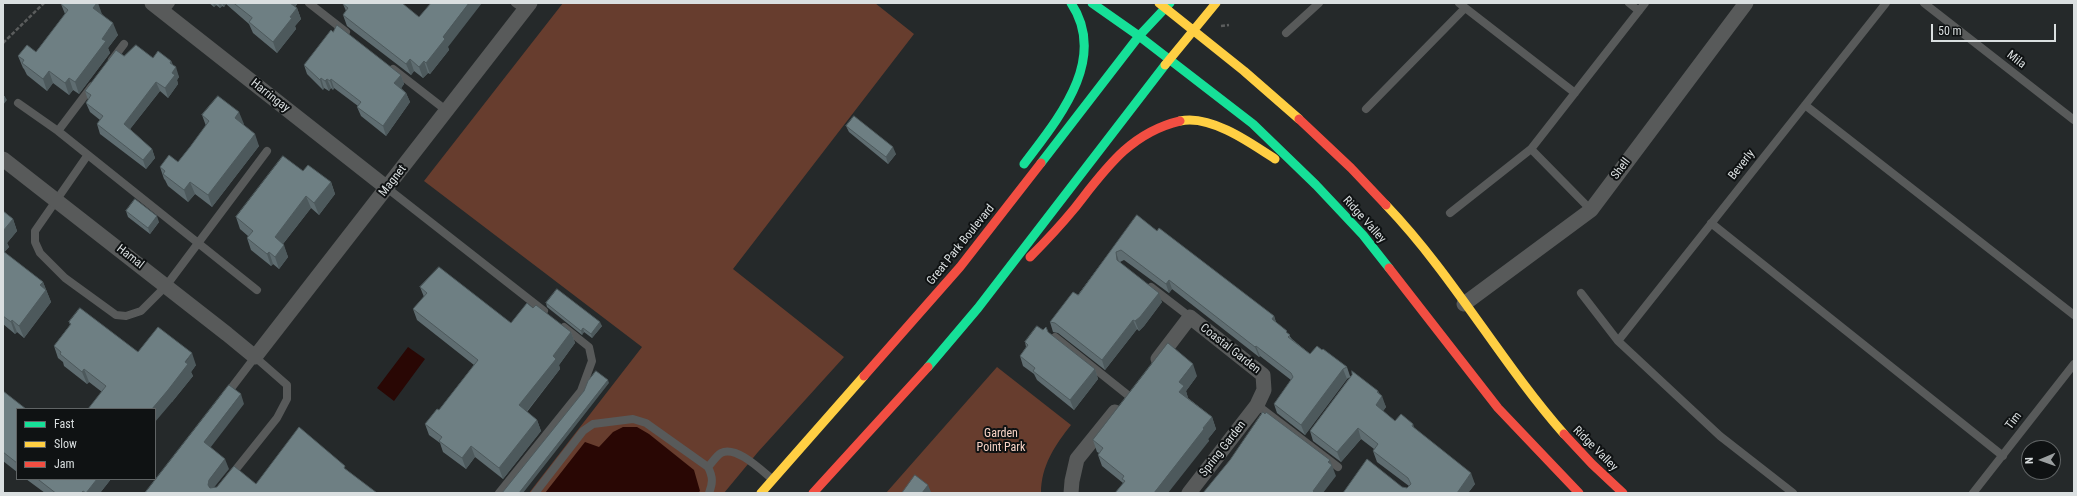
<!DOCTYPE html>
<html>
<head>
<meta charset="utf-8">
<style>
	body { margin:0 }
	#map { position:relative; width:2077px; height:496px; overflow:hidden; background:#25292a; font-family:"Roboto Condensed",sans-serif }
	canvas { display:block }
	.frame { position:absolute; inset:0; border:4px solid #dadfe0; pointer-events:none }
	.legend { position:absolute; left:16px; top:408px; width:140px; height:72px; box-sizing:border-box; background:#0f1213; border:1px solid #606465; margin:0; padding:5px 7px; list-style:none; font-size:12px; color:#dadfe0 }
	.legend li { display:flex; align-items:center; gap:8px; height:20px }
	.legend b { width:20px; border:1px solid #606465 }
	.north { position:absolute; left:2021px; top:440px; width:40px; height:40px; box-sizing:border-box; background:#0f1213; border:1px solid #606465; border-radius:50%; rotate:268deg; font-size:11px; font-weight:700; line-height:16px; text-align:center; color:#dadfe0 }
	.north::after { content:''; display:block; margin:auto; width:14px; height:18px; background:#9b9fa0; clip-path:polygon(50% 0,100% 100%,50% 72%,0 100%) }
	.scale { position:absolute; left:1931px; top:24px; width:125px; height:18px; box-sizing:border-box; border:2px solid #dadfe0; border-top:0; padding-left:5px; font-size:12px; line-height:14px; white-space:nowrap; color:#dadfe0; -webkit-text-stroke:3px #0f1213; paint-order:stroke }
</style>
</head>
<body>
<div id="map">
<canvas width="2077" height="496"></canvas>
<div class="frame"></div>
<ul class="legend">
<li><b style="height:5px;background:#16e098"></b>Fast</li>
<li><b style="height:5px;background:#ffcf43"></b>Slow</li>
<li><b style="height:5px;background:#f24e42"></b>Jam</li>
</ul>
<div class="north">N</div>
<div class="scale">50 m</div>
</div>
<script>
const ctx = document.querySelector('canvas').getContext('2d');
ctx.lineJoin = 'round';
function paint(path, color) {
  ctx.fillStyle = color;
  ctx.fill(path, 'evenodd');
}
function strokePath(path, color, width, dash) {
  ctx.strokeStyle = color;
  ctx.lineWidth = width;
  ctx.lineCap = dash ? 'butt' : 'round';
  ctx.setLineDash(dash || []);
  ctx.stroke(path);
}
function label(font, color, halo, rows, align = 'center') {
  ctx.font = font + ' "Roboto Condensed",sans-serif';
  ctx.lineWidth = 4;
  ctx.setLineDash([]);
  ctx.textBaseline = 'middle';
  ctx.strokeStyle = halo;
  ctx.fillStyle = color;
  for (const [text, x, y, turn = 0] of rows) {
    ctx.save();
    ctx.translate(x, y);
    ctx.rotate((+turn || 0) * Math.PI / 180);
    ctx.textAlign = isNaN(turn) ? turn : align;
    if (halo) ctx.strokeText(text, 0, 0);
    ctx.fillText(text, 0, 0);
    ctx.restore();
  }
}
paint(new Path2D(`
	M563,3h312l39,31 -181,235 111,88 -86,95 -34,41h-195l113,-146 -218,-166z
	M997,367l74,58c-16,20 -30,41 -30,68h-155z`), '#673d2e');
paint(new Path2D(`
	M408,347l17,12 -31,42 -17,-13z
	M623,427h14l12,7 45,36 6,21 -2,2h-153l40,-51 14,5 14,-15z`), '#290704');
strokePath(new Path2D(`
	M1221,26l8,-1
	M3,43l41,-40`), '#5b5d5d', 2.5, [4, 2]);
strokePath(new Path2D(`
	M309,3l37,29
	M515,3l10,7
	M1459,3l116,90
	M1629,3l10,8
	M1924,3l150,117
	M164,12l7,-9
	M1286,33l33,-30
	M112,60l12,-16
	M393,69l54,42
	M18,103l40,28 199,159
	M1805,105l269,210
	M1366,109l99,-101
	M58,131l34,-45
	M87,156l-52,75v11l5,11 25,25 51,37 10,1 15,-5 25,-25 101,-135
	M387,188l157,123
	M1591,210l-60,-61 114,-146
	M1450,213l81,-64
	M1711,223l292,233
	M1151,287l39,30
	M1581,293l37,48 102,95 73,57
	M1055,337l74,59
	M1618,341l268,-338
	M1257,405l81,62
	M708,467c4,-4 8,-11 13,-14 15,-8 40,17 51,26
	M217,493l60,-75 10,-19v-14l-32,-28 -29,38
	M499,493l82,-102 11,-30 -3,-14 -25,-20
	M535,493l48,-62 10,-7 40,-5 13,4 62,44c5,10 5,16 1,26
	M1973,493l101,-129`), '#585a5a', 8);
strokePath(new Path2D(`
	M152,3l235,185
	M3,159l224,175 28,23 275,-354
	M1464,304l127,-94 155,-207
	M1158,359l32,-42 73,58 1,15 -7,15 -68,88
	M1071,493l1,-12 5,-22 38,-47`), '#585a5a', 15);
strokePath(new Path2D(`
	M1092,3l47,33 114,88 63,61 47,50 26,33
	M1041,163l98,-127 31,-33
	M1024,164c33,-44 85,-104 47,-161
	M928,367l50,-59 187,-243`), '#16e098', 9);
strokePath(new Path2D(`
	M1159,3l85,68 55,48
	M1165,65l51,-62
	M1180,121c30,-7 71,22 95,38
	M1386,205c67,70 114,156 178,229
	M761,493l103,-117`), '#ffcf43', 9);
strokePath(new Path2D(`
	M1299,119l52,49 35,37
	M1030,257c15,-15 30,-31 44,-48 30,-38 55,-76 106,-88
	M1389,268l109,140 81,85
	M864,376l96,-109 81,-104
	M1564,434l28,30 31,29
	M813,493l115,-126`), '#f24e42', 9);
paint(new Path2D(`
	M209,3h89l-3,4 2,1 4,11 -6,7 1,3 -19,24 -24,-20 -4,-9 -23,-20 -2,3 -2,-1 -2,2 -4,-3 -2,2z
	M61,4l41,10 16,21 -10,13 2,5 -31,41 -6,-4 -4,5 -16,-12 -6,8 -20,-16 -3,-6 -1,-1 -5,-12 18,-4 29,-38z
	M343,4l105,43 1,3 -19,24 -2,-1 -5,5 -9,-7 -3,4 -64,-49 -4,-11 3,-4z
	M124,56l29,2 18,3 8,16 -2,3 1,4 -10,14 -8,-7 -30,38 22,20 3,9 -9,11 -46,-35 -3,-10 3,-4 -10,-8 -4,-9 2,-3 -3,-9z
	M304,65l97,10 3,9 -3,4 5,5 4,9 -24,34 -25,-20 -4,-9 1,-1 -24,-18 -1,2 -2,-2 -2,3 -5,-3 -1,2 -16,-16z
	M202,115l42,9 -1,1 16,21 -47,61 -17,-13 -7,8 -20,-16 -3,-6 -1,-1 -4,-12 18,-5 12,-15 16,-21z
	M846,126l50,28 -8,10 -39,-32z
	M303,171l28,11 4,12 -16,21 -8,-7 -28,36 5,13 -9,12 -6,-5 -2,2 -20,-16 -4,-12 1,-2 -8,-7 -4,-12z
	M3,211l10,8 4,12 -10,12 2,4 -5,5 39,30 8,20 -27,36 -7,-6 -2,2 -12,-10z
	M126,211l33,11 -9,12 -22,-17z
	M1137,215l20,16 117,85 2,6 12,12 4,5 18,15 12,-4 25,17 3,9 28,15 8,16 -3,4 12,10 18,3 1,4 61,56 -7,9h-125l59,-6 5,1 2,-2 -32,-24 -4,-11 1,-2 -13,-10 -20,23 -28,-21 -3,-10 40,-54 -3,2 -42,56 -28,-22 -3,-9 17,-24 -31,-24 -1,1 -87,-68 -3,4 -45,-33 -4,2 42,40 -18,24 -5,5 -2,-2 -32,41 -47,-37 -5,-1 -3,-10 28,-27z
	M420,287l91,36 22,-15 38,24 4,11 -16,22 1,4 -33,43 10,8 4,11 -38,48 -28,-22 -9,12 -23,-17 -3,-9 -11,-8 -4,-11 14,-14 35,-45 -57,-45 -4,-11 11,-12z
	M546,303l56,23 -10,12 -8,-6 -2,3 -35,-28z
	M69,322l69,30 58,13 -5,7 2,4 -21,26 -70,-10 -13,-10 -2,2 -23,-18 -1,-4 -5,-4 -4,-12 16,-21z
	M1043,330l5,2 47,37 3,10 -24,31 -37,-30 -3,-6 -11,-8 -3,-10 6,-9 -1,-5z
	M1197,376l-11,15 2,7 24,19 4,12 -8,10 1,2 -86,42 -21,-17 -4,-11 1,-2 -2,-1 -4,-12z
	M3,391l14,18v63l-14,-11z
	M26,479h85l-11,14h-55z`), '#5f6d71');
paint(new Path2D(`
	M97,3h1l4,11 -4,6 -5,-12z
	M213,3h2l1,2 -2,2z
	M218,3h3l1,3 -2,2z
	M222,3h3l1,1 -2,3z
	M288,3h10l-7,8z
	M469,3h13l-34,44 1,3 -19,24 -4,-11 17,-26z
	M297,8l4,11 -6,7 1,3 -19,24 -4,-11 17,-25z
	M113,23l5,12 -10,13 2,5 -31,41 -4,-12 27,-43z
	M410,59l4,12 -3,4 -5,-11z
	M171,61l3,8 2,-2 3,10 -2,3 1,4 -10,14 -3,-10 5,-25z
	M424,61l4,12 -5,5 -4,-11z
	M49,71l4,12 -6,8 -4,-12z
	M401,75l3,9 -6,9 -4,-10z
	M69,78l4,12 -4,5 -4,-12z
	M321,78l3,10 -1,2 -3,-10z
	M327,79l4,9 -2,3 -4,-10z
	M331,79l3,9 -1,2 -3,-9z
	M156,82l4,9 -33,42 -3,-9z
	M406,93l4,9 -24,34 -3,-10z
	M5,97l2,3 -4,5v-5z
	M239,112l5,12 -5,6 -4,-12z
	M255,134l4,12 -47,61 -4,-12z
	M893,147l3,7 -8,10 -2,-7z
	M152,149l3,9 -9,11 -3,-9z
	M190,182l5,12 -7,8 -4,-12z
	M331,182l4,12 -16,21 -5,-12z
	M306,196l5,12 -32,41 -4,-12z
	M157,216l2,6 -9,12 -2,-6z
	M13,219l4,12 -10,12 2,4 -6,7v-23z
	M284,245l4,12 -9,12 -4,-12z
	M269,252l4,12 -2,2 -4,-12z
	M1116,252l3,10 -2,-2z
	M1169,280l3,9 -3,4 -3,-9z
	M43,282l8,20 -27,36 -5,-12 21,-41z
	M1159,293l3,9 -18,24 -5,5 -4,-10z
	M1274,316l3,10 -5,-7z
	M12,320l5,12 -2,2 -4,-12z
	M1133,320l4,9 -32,41 -3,-10z
	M600,322l2,4 -10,12 -1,-4z
	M583,328l1,4 -2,3 -1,-4z
	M571,332l4,11 -16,22 1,4 -37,47 -4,-11 34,-49z
	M1256,346l4,10 -1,1 -4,-10z
	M192,353l4,12 -5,7 2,4 -21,26 -17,20v-13h-3z
	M1193,364l4,12 -11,15 2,7 -5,6 -4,-12v-10z
	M84,369l5,13 -2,2 -5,-12z
	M1095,369l3,10 -24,31 -4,-10z
	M1343,369l4,10 -42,56 -4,-10z
	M608,380l1,3 -86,110h-4z
	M1378,391l3,7 1,-2 4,11 -6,8 -4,-10 1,-13z
	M241,394l3,10 -37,48 -3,-10z
	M1212,417l4,12 -8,10 1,2 -41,52h-14z
	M537,420l4,11 -38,48 -4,-11z
	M1358,428l3,11 -20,23 -4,-10z
	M471,446l4,11 -9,12 -4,-11z
	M225,459l4,10 -17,21 -4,-5 1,-5z
	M1330,460l6,16 -13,17h-10v-2z
	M1471,473l4,11 -7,9h-11z
	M97,479h14l-11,14h-14z
	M928,485l3,7 -1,1h-8z`), '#4d595c');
const building = new Path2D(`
	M62,3h35l-4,5 20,15 -11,16 4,2 -31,41 -6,-4 -4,5 -16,-12 -6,8 -21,-16 2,-3 -6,-4 9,-11 9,7 32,-42 -7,-6z
	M234,3h56l7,5 -7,9 2,1 -19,24 -24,-20 3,-4z
	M344,3h58l17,14 12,-14h38l-26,34 2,2 -19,24 -2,-2 -5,6 -9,-8 -4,5 -63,-49 5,-7 -5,-4z
	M337,25l64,50 -7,8 12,10 -23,33 -26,-19 4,-5 -30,-23 -1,2 -3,-2 -2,2 -4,-3 -1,2 -16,-15 27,-35 2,2z
	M136,45l17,13 5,-7 13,10 -1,2 6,4 -4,6 3,2 -10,13 -9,-6 -32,42 28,25 -9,11 -46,-36 6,-8 -17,-13 5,-8 -6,-4 31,-41 8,6z
	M3,95l2,2 -2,3z
	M218,96l21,16 -4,6 20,16 -47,61 -18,-13 -6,8 -21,-16 2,-3 -5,-4 9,-12 9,7 12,-15 19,-26 -7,-6z
	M854,116l39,31 -7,10 -40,-31z
	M283,156l20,15 5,-6 23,17 -17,21 -8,-7 -31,41 9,8 -9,12 -6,-5 -2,2 -20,-16 6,-7 -17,-14z
	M135,199l22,17 -9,12 -22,-17z
	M3,211l10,8 -10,12z
	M1137,215l20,16 2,-3 115,88 -2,3 15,12 -1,1 4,3 -2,2 22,17 7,-8 5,4 1,-1 24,18 -4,2 -42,56 -27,-21 19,-27 -2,-4 -35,-27 -1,1 -86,-67 -3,4 -45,-34 -5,2 1,8 42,33 -19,24 -5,4 -2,-1 -31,40 -47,-37 -5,-1 23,-30 5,3z
	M3,251l40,31 -3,3 6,5 -27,36 -7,-6 -1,2 -8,-6z
	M439,267l72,56 16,-20 6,5 3,-3 35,27 -18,24 3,3 -37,46 18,15 -38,48 -28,-22 -9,12 -23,-17 3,-4 -17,-13 12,-15 2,1 39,-50 -65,-51 14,-16 -7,-6z
	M557,289l43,33 -9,12 -8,-6 -2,3 -35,-28z
	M80,308l58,44 20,-25 34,26 -7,9 3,2 -20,26 -16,19h-64l18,-23 -22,-17 -2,3 -22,-18 1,-2 -7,-6 17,-22 -2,-2z
	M1037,326l6,4 3,-3 2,5 47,37 -25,31 -37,-29 2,-3 -15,-12 8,-11 -3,-3z
	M1168,343l25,21 -14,18 5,4 -5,6 33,25 -9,11 1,1 -50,64h-39l10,-12 -3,-2 2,-3 -26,-21 5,-7 -10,-8z
	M596,371l12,9 -89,113h-17l82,-102 4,-10z
	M1352,371l26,20 -1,1 5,4 -6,9 19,16 6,-7 12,10 -1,2 59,47 -14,20h-114l24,-34 35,28 5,1 4,-4 -3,-6 -35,-27 5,-7 -20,-16 -21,24 -27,-21 42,-56z
	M229,385l12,9 -37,48 21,17 -16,21 -1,5 2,3 7,-1 17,-21 22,18 43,-57 46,39 -1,2 33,25h-232z
	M3,391l23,18h-9v54l-14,-11z
	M1263,412l2,2 1,-2 64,48 -2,2 4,3 -19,26 2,2h-112l27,-33z
	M915,475l13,10 -6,8h-20z
	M38,479h59l-11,14 -3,-2 -2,2h-25z`);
paint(building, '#6e7f83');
strokePath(building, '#4d595c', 1);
label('12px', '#dadfe0', '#0f1213', [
	["Mila",2016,60,38],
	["Harringay",270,96,38],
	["Beverly",1742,165,-52],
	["Shell",1621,169,-53],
	["Magnet",393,181,-52],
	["Ridge Valley",1364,220,48],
	["Great Park Boulevard",961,245,-51],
	["Hamal",130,257,38],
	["Coastal Garden",1230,349,38],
	["Tim",2014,421,-52],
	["Spring Garden",1223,449,-52],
	["Ridge Valley",1595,449,45]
]);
label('12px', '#f7d2c5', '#0f1213', [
	["Garden",1001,434],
	["Point Park",1001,448]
]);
</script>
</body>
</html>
